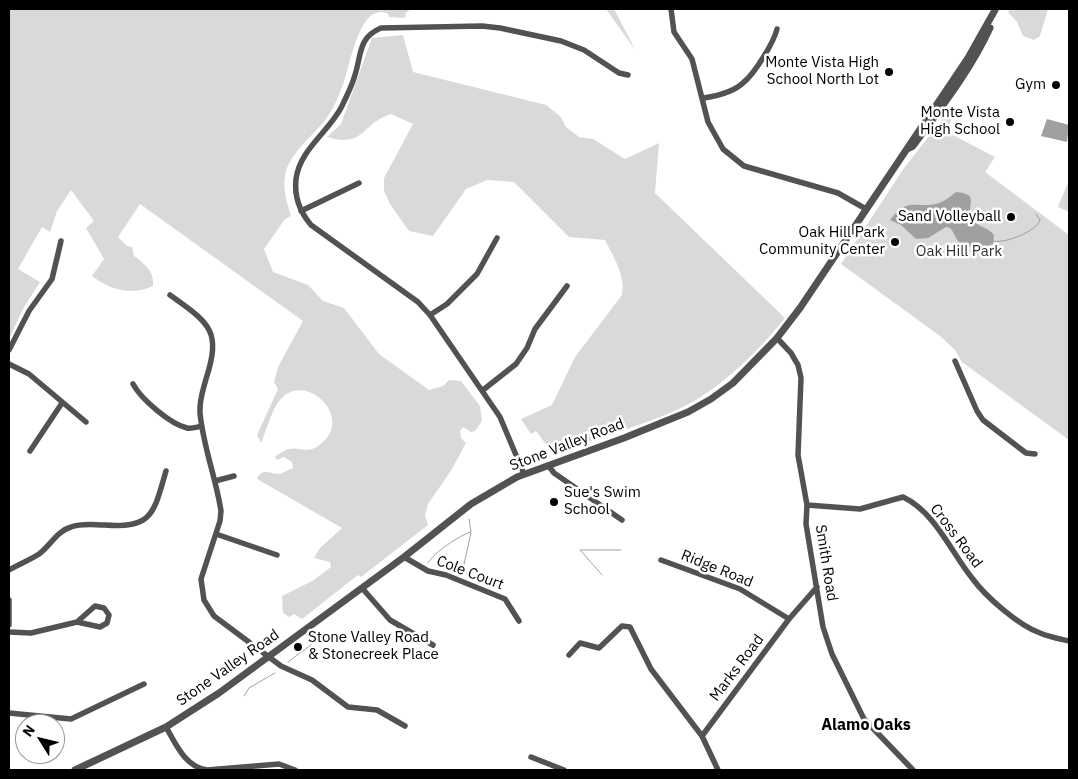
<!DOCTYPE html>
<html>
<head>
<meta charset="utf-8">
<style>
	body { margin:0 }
	#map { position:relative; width:1078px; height:779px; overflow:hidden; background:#fff; font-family:"IBM Plex Sans",sans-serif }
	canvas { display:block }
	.frame { position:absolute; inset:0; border:10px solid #000; pointer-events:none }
	.north { position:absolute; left:15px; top:714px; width:50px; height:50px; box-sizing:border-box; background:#fff; border:1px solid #999; border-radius:50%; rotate:306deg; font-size:14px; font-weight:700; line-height:20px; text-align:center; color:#000 }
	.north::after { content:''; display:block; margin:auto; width:18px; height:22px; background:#000; clip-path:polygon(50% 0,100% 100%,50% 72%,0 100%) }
</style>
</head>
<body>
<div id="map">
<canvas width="1078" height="779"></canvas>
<div class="frame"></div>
<div class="north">N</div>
</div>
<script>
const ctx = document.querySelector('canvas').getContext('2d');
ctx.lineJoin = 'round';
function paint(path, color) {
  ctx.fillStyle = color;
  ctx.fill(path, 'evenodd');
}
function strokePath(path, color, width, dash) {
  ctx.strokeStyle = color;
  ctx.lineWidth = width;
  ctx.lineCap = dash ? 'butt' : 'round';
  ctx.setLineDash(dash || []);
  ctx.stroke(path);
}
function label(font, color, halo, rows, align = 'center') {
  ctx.font = font + ' "IBM Plex Sans",sans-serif';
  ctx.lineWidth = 5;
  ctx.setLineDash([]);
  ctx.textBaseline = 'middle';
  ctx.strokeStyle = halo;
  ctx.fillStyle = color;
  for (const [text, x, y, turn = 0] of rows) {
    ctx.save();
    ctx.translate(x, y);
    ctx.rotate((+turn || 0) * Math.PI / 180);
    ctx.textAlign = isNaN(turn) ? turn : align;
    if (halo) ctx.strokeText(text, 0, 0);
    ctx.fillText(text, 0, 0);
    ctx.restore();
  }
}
paint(new Path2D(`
	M9,9h402l-5,4 -1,5 -16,-1 -1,-3c-28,-14 -38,52 -44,68 -4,10 -8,22 -14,31 -13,21 -36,34 -44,58 -4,16 0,29 5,45l-6,3 -21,30 9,23 35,13 15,16 21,7 35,46 50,36 14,-4 6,-6 12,1 19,25 2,15 -7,10 -4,1 -8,-5 -3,4 1,7 5,5 -14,26 -24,35 -3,11 3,10 -67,52 -3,-2 -56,44 -8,-5 -5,3 -6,-4 -1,-17 32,-16 17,-13 -1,-5 -16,-4 6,-10 22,-20 -85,-49c5,-13 14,-4 23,-5l13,-6 -1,-6 -8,-5 -7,3 -2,-4c4,-2 10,-6 14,-7 13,-3 17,7 33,-6 32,-27 -18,-73 -42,-43 -8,9 -14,31 -19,43l-4,-8 21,-46 -4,-7 4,-15 25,-46 -163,-117 -22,33 9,9 5,1 2,9c10,7 21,16 19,30 -21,10 -43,4 -61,-10l12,-17 -18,-31 8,-7 -23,-31 -14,21 -7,21 -8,-5 -24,42 22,13 -17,27 -14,30z
	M606,9h8l22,42z
	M1010,9h38l-8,27 -6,4 -11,-4 -6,-14 -9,-10z
	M403,35l10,37 133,33 14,11 6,11 13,10 14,2 32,20 34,-16 -4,50 130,125c-25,31 -55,61 -89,82 -44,25 -96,35 -142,55l-18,-24 -5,3 -10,-15 31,-14 23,-48 47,-62c4,-19 -9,-39 -17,-55l-36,-3 -55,-55 -27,-2 -21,9 -33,47 -24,-5 -19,-27 -6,-13v-13l29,-54 -22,-10c-31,10 -25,34 -64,23l14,-13 31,-86z
	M949,111h5l-7,21 48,25 -10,15 84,63v205l-107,-78 -7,-12 -15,-14 -99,-72 63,-96z
	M1069,180v32l-11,-5z`), '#d9d9d9');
paint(new Path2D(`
	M1047,119l22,6 -2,17 -26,-6z
	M956,192c23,2 12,11 14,25 6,10 17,9 24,18l-1,9c-10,4 -26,6 -34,-2 -4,-4 -5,-10 -9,-14l-4,-1 -18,11 -12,1 -15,-14 -11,-5c19,-25 26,-10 49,-17 6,-2 12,-7 17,-11z`), '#a0a0a0');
strokePath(new Path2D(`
	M993,241c12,3 44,-10 47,-21l-4,-6
	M580,550h41
	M581,551l21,24
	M428,563c5,-10 32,-28 43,-31l-2,-13
	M467,574l-3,-10 7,-31
	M288,662l39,-29
	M244,696l5,-8 26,-15`), '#a0a0a0', 1);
strokePath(new Path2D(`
	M671,9l3,23 18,27 16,63 15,27 21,17 94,27 28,16
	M704,98c13,-2 30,-6 40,-16 11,-9 30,-40 33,-53
	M301,211l58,-28
	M170,295c39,28 52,35 36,84 -3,11 -7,22 -6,34 3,33 16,65 21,98l-1,10 -19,58 3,21 10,16 67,50 31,14 36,27 29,3 28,16
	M430,315l17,-11 30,-30 20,-36
	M777,338l14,15 7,12 3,13 -3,77 9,50 -1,19 17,103 9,27 32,65 49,51
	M9,350l20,-39 23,-32 9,-38
	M955,361l22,50 6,9 43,33 9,1
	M9,364l20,10 57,48
	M133,384c8,15 37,40 54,44 4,1 10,-1 15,-2
	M483,390l33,-26 11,-16 8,-19 32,-43
	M30,451l32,-48
	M548,465l6,8 68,47
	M524,474l-24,-57 -70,-102 -12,-13 -107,-77c-11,-13 -17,-28 -15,-46 4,-30 33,-47 46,-73 4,-9 9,-18 12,-28 8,-22 3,-40 27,-50l101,-2 18,2 61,13 23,9 35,23 9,2
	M215,481l19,-5
	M807,505l53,4 43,-12c32,15 48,55 69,81 14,19 46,47 68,55 9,4 20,6 29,8
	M216,534l61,21
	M404,557l24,14 18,4 59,24 14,22
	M661,560l79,29 49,30
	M9,570c10,-6 21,-10 30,-16 11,-8 18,-23 32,-27 11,-4 23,-2 34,-2 48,4 49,-13 61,-54
	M362,588l28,32 43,25
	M9,600v25
	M9,632l22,1 46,-11 18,-16 9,2 5,7 -2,8 -7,4 -23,-5
	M569,655l11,-12 19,5 23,-22 8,1 21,42 51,67
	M9,713l62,6 73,-35
	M166,727c10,17 19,40 41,43l72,-6 16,6
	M531,757l33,13
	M718,770l-16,-34 87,-117 28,-32`), '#525252', 5.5);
strokePath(new Path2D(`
	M907,149l6,-3c28,-38 57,-75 77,-118
	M75,770l91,-43 53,-34 185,-136 67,-53 46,-27 107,-39 64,-26 23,-13 22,-16 44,-45 23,-30 168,-250 27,-48`), '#525252', 7);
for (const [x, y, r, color] of [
	[889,72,5,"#000"],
	[1056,85,5,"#000"],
	[1010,122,5,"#000"],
	[1011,217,5,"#000"],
	[895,242,5,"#000"],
	[554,502,5,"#000"],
	[298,647,5,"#000"]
]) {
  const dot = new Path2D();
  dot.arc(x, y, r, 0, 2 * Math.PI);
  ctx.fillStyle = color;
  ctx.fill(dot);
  strokePath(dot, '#fff', 2);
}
label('15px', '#000', '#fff', [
	["Monte Vista High",879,63],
	["School North Lot",879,80],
	["Gym",1046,85],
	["Monte Vista",1000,113],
	["High School",1000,130],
	["Sand Volleyball",1001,217],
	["Oak Hill Park",885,233],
	["Community Center",885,250],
	["Sue's Swim",564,493,"left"],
	["School",564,510,"left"],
	["Stone Valley Road",308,638,"left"],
	["& Stonecreek Place",308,655,"left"]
], 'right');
label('15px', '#303030', '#fff', [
	["Oak Hill Park",959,252]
]);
label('15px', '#000', '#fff', [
	["Stone Valley Road",567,445,-21],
	["Cross Road",956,536,53],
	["Smith Road",826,563,81],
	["Ridge Road",717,569,22],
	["Cole Court",470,573,21],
	["Stone Valley Road",228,668,-35],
	["Marks Road",737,668,-53]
]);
label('bold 16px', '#000', '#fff', [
	["Alamo Oaks",866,725]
]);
</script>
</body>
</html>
